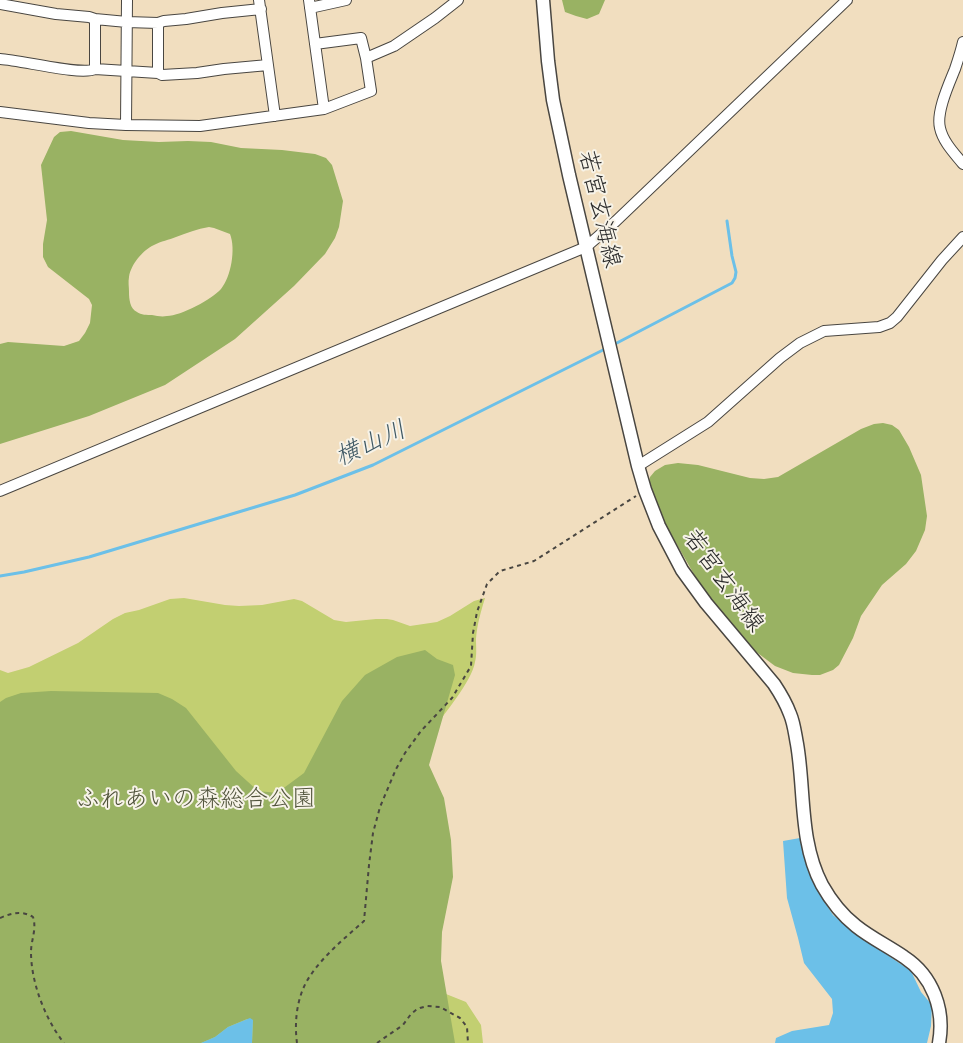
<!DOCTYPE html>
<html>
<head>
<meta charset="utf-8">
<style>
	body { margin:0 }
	canvas { display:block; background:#f1debf }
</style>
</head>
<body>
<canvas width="963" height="1043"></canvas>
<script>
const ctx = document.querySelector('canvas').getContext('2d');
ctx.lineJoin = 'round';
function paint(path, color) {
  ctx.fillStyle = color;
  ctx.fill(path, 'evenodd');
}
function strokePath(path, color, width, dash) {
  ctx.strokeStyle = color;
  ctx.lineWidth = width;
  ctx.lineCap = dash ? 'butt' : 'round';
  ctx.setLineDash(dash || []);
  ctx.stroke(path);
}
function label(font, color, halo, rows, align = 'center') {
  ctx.font = font + ' Caveat,"Klee One",sans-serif';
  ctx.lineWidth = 4;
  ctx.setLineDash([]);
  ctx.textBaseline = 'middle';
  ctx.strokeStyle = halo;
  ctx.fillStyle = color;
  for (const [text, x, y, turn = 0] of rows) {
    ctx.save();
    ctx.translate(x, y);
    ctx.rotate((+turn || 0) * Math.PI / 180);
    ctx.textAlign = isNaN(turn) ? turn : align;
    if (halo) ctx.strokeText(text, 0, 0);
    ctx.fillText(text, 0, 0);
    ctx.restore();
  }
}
paint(new Path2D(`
	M184,598l41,7 14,1 23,-1 32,-6 8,2 32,19 12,2 30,-3h11l6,1 17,6 27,-4 13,-6 24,-15 11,-3c-4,13 -8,27 -9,41 0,8 1,16 -1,23 -3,19 -31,52 -43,69l-112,312h-320v-373l8,3 21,-6 49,-24 35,-24 12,-6 14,-3 31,-11z
	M436,990l30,12 15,23 2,18h-126z`), '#c2cf71');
paint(new Path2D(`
	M562,0h43l-6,14 -12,5 -11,-3 -11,-4z
	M71,131l52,9 36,2 29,-1 23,1 30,6 41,2 33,4 11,4 6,7 11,36 -4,26 -4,11 -10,16 -31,32 -59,53 -70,46 -76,31 -89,28v-100l8,-2 56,4 15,-5 6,-8 5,-10 2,-18 -3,-6 -41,-32 -5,-10v-13l4,-24 -6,-55 13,-28 6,-5zM209,227l5,1 16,6c6,15 1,43 -9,55 -9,10 -40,27 -54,27 -5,1 -10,0 -15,-1 -5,0 -11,0 -15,-3 -7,-3 -8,-13 -8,-20 0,-5 -1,-10 0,-15 2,-13 14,-27 25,-32 7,-4 15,-5 22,-8 11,-4 21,-8 33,-10z
	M883,423l9,2 7,5 10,17 12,28 6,41 -2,14 -9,21 -10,13 -24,21 -21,31 -8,22 -14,27 -6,5 -13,5h-8l-19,-2 -18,-7 -28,-21 -41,-50 -45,-78 -13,-30 2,-10 5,-6 10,-6 13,-2 20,2 52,13 14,1 14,-2 83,-48 13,-5z
	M425,650l12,9 16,6 2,10 -26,90 15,33 7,42 2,37 -11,55 -1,29 14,82h-203l1,-23 -6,-1 -19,8 -13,10 -14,6h-201v-341l6,-4 15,-5 30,-2 107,2 14,6 14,9 50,63 22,20 19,2 27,-20 38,-72 23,-26 32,-18z`), '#99b263');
paint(new Path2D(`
	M800,838l7,27 12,28 14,22 28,22 50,34 10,21 11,13 -1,21 -4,17h-152l1,-5 16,-7 37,-6 4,-12 -1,-14 -28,-36 -6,-25 -11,-40 -4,-57z
	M250,1018l3,2 -1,23h-51l14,-6 13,-10z`), '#6cc0e8');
strokePath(new Path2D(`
	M613,345l119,-62 3,-5 1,-6 -4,-16 -5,-35
	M0,576l24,-4 65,-15 206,-62 78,-30 234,-117`), '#6cc0e8', 3);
const minor = new Path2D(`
	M259,0l16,116
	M309,0l15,109
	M0,4l56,10 33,3 6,2v50c-14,7 -74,-9 -95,-10
	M310,8l36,-8
	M261,9l-39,4 -36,6 -22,2 -6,2v50l4,2 35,-2 27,-4 44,-4
	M95,19l32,3 31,1
	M963,42c-2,9 -5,18 -8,27 -6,15 -19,43 -15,59 3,14 15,26 23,36
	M366,58l28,-12 41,-28 23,-18
	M95,69l63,4
	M0,112l89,11 37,2 74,1 124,-17 47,-18 -5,-33 -5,-20 -46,6
	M126,125l1,-125
	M638,466l70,-44 72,-64 20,-15 24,-12 55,-4 11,-4 7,-6 45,-57 21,-23
	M0,491l586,-244 30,-26 231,-221`);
const major = new Path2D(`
	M543,0l5,61 5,39 16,75 69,291 7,24 14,36 23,44 24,33 68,81c6,9 12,19 16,30 4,9 5,20 7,30 8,46 2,98 25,141 9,16 20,30 34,41 15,12 32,20 48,31 29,19 41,53 35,86`);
strokePath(minor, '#494641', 12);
strokePath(major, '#494641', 15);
strokePath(new Path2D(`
	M0,918c12,-5 21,-8 33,-1 4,12 -2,23 -2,35 0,30 14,67 33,91
	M297,1043c-3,-22 0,-48 13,-67 14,-21 35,-38 54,-55l5,-56 4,-32 7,-26 16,-38 9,-16 16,-22 31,-33 19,-32 2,-33 4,-21 10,-28 13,-13 34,-10 102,-65
	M377,1043l26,-18 8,-11 5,-4 4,-2 7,-2 13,1 20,11 7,9 1,16`), '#494641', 2, [4, 4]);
strokePath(minor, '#fff', 10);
strokePath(major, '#fff', 12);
label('24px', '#2b2b2b', '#f7f3e8', [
	["若宮玄海線",599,209,77],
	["若宮玄海線",723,581,54]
]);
label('24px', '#51543c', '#f7f3e8', [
	["ふれあいの森総合公園",196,800]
]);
label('italic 25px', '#3e5864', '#f7f3e8', [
	["横山川",371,444,-24]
]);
</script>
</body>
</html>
